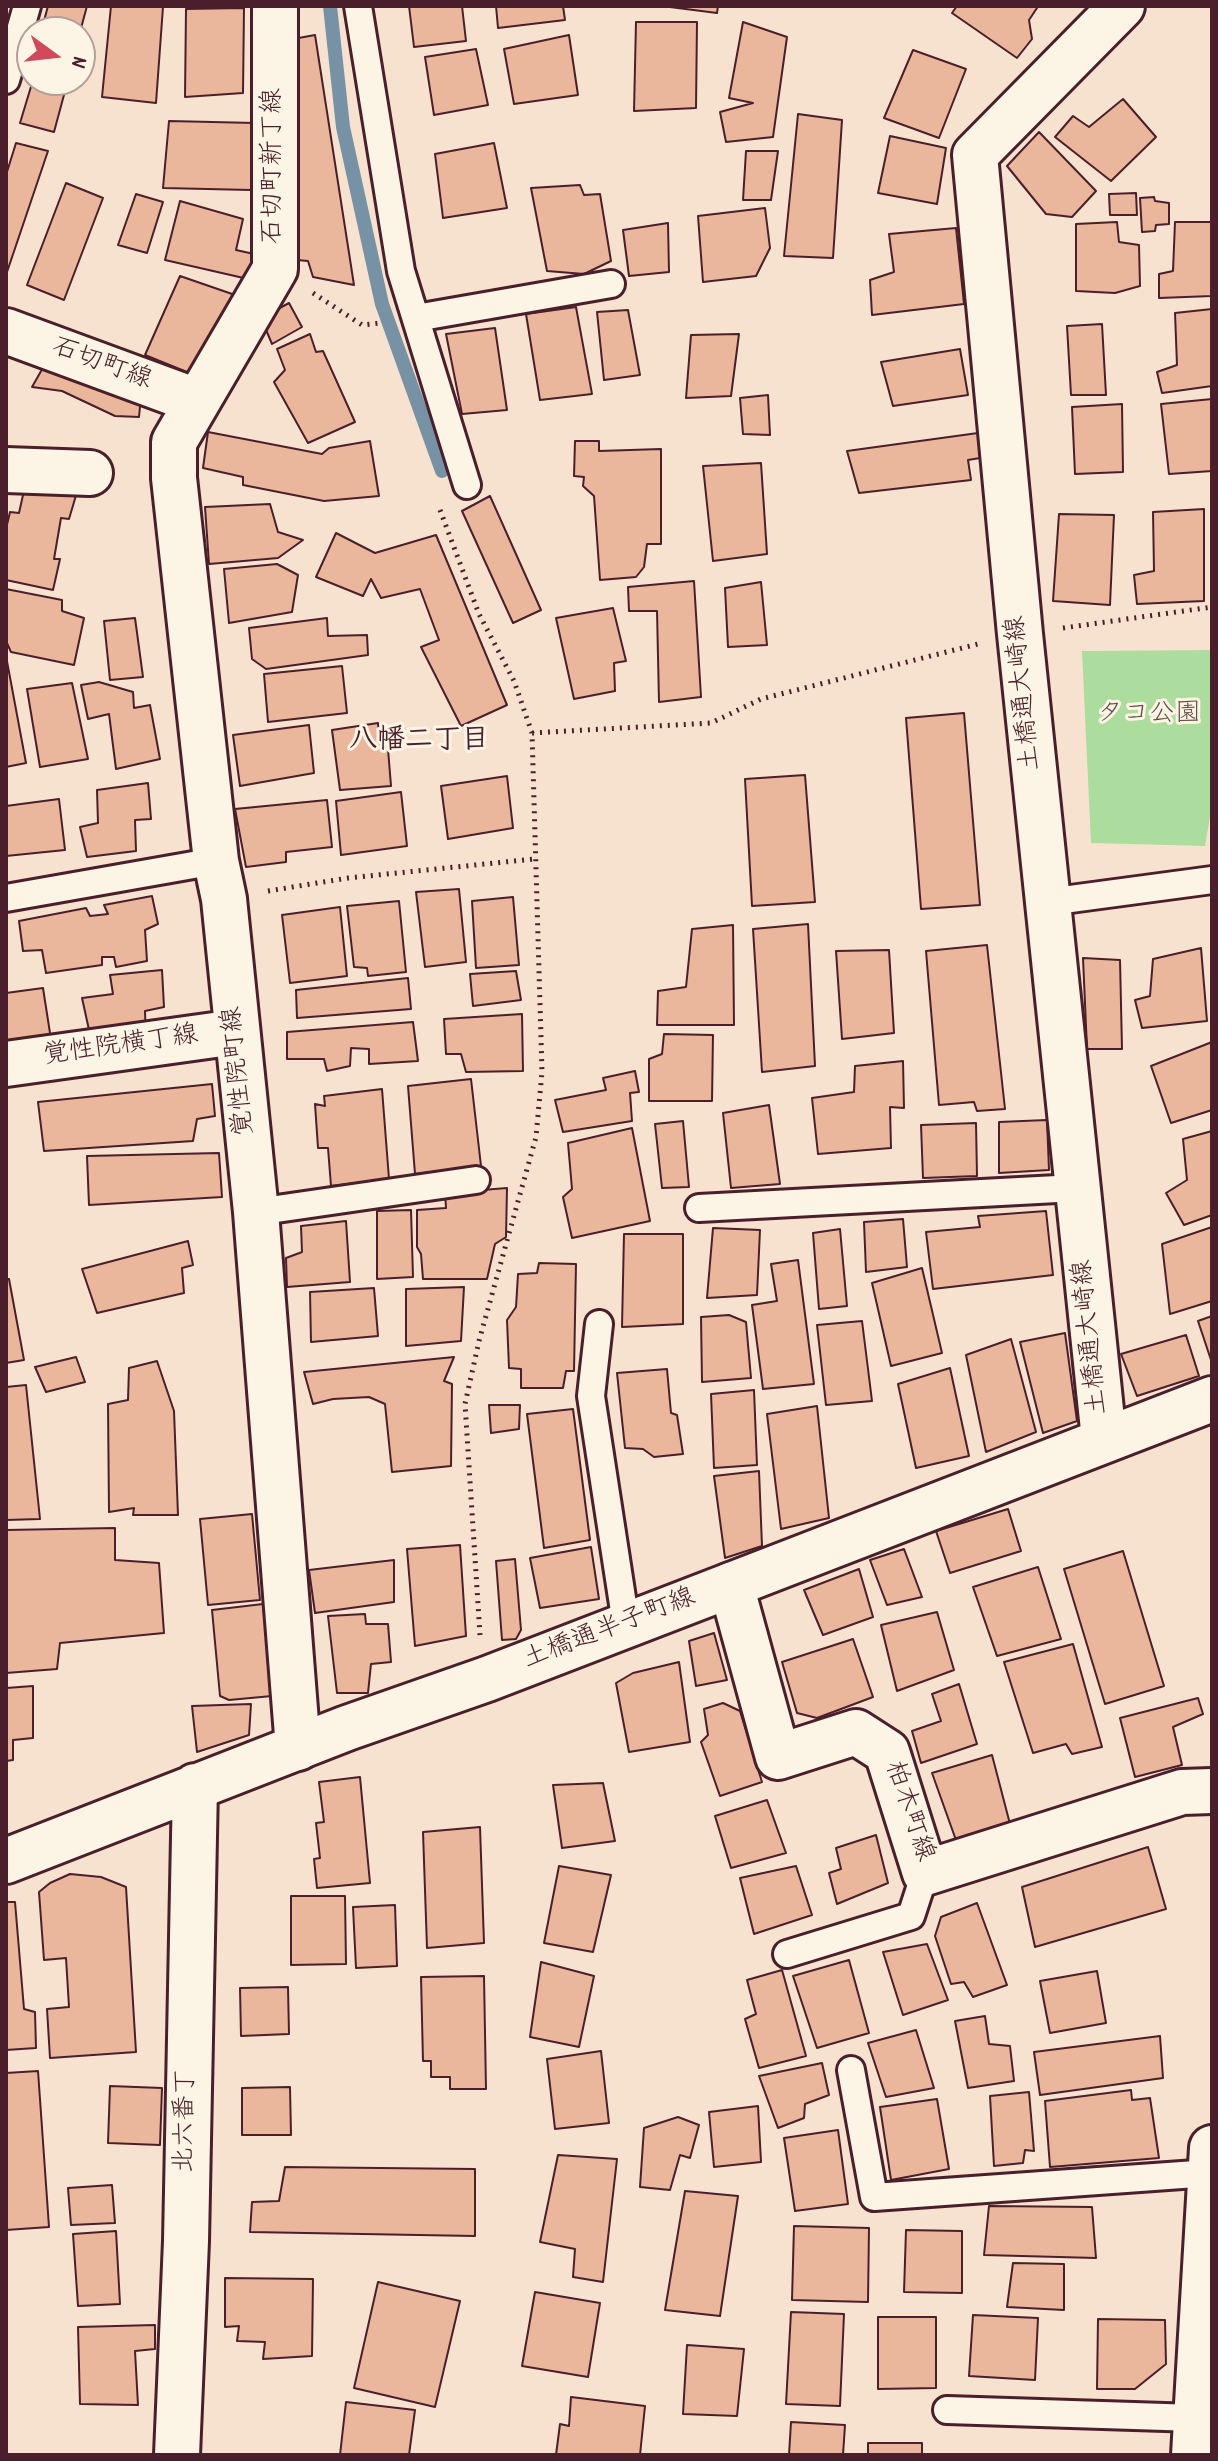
<!DOCTYPE html>
<html>
<head>
<meta charset="utf-8">
<style>
	body { margin:0 }
	#map { position:relative; width:1218px; height:2461px; overflow:hidden; background:#f7e2cf; font-family:Dekko,sans-serif }
	canvas { display:block }
	.frame { position:absolute; inset:0; border:8px solid #4a1f2b; pointer-events:none }
	.north { position:absolute; left:16px; top:16px; width:80px; height:80px; box-sizing:border-box; background:#fcf5e5; border:2px solid #b59f9b; border-radius:50%; rotate:105deg; font-size:22px; font-weight:700; line-height:32px; text-align:center; color:#4a1f2b }
	.north::after { content:''; display:block; margin:auto; width:28px; height:36px; background:#d1495b; clip-path:polygon(50% 0,100% 100%,50% 72%,0 100%) }
</style>
</head>
<body>
<div id="map">
<canvas width="1218" height="2461"></canvas>
<div class="frame"></div>
<div class="north">N</div>
</div>
<script>
const ctx = document.querySelector('canvas').getContext('2d');
ctx.lineJoin = 'round';
function paint(path, color) {
  ctx.fillStyle = color;
  ctx.fill(path, 'evenodd');
}
function strokePath(path, color, width, dash) {
  ctx.strokeStyle = color;
  ctx.lineWidth = width;
  ctx.lineCap = dash ? 'butt' : 'round';
  ctx.setLineDash(dash || []);
  ctx.stroke(path);
}
function label(font, color, halo, rows, align = 'center') {
  ctx.font = font + ' Dekko,"Klee One",sans-serif';
  ctx.lineWidth = 6;
  ctx.setLineDash([]);
  ctx.textBaseline = 'middle';
  ctx.strokeStyle = halo;
  ctx.fillStyle = color;
  for (const [text, x, y, turn = 0] of rows) {
    ctx.save();
    ctx.translate(x, y);
    ctx.rotate((+turn || 0) * Math.PI / 180);
    ctx.textAlign = isNaN(turn) ? turn : align;
    if (halo) ctx.strokeText(text, 0, 0);
    ctx.fillText(text, 0, 0);
    ctx.restore();
  }
}
paint(new Path2D(`
	M1212,650v155l-7,41 -114,-3 -9,-192z`), '#acdd9e');
strokePath(new Path2D(`
	M330,6l13,121 39,177 60,167`), '#7692a4', 14);
const building = new Path2D(`
	M48,6h39l-7,26h-39z
	M111,6l52,1 -7,96 -54,-6z
	M409,6h53l4,35 -52,6z
	M496,6h67l2,14 -67,8z
	M662,6h56l-1,7z
	M957,6h77l3,2 -8,12 3,19 -15,19 -65,-45z
	M244,8l-1,85 -58,4 1,-88z
	M636,22h61l-1,86 -62,3z
	M743,22l44,15 -14,100 -47,5 -6,-30 33,-9 -24,-5z
	M315,35l39,250 -41,-8 -5,-16 -11,-1 -4,-221z
	M569,35l9,60 -64,9 -10,-55z
	M476,49l12,56 -54,10 -9,-58z
	M913,50l53,19 -27,69 -55,-20z
	M33,80h35l-14,52 -34,-9z
	M1123,99l33,38 -45,44 -56,-44 18,-21 16,11z
	M798,114l44,6 -9,138 -49,-2z
	M169,121l86,2 -4,67 -88,-2z
	M1039,132l57,59 -24,26 -26,-3 -39,-48z
	M890,136l56,12 -9,56 -59,-11z
	M16,143l32,8 -41,121 -1,-97z
	M494,143l13,65 -64,10 -8,-64z
	M746,151h32l-7,49h-28z
	M66,183l37,15 -39,102 -37,-15z
	M580,185l4,10 16,-1 11,67 -27,13 -37,-3 -16,-83z
	M1136,193l1,22h-27l-1,-21z
	M136,194l27,8 -16,51 -29,-8z
	M1154,197l1,4 14,2v21l-13,1 -1,6 -13,1 -2,-34z
	M180,201l63,18 -7,31 18,4 -6,25 -83,-19z
	M765,208l5,40 -14,28 -53,6 -5,-66z
	M1117,222l2,20 20,3 1,41 -25,7 -39,-2v-67z
	M1175,222h37v74l-53,2v-24l14,-3z
	M668,223l1,49 -40,4 -6,-46z
	M956,228l8,76 -92,11 -2,-35 24,-8 -5,-38z
	M180,276l58,20 -39,81 -54,-22z
	M289,303l13,24 -30,17 -11,-26z
	M576,307l16,87 -52,6 -14,-86z
	M1212,309v77l-50,7 -5,-21 20,-7 -2,-52z
	M628,310l12,65 -36,5 -7,-68z
	M1102,324l4,71h-35l-4,-69z
	M495,328l12,82 -45,4 -16,-80z
	M310,334l6,18 7,-1 32,71 -47,21 -34,-61 11,-12 -8,-21z
	M739,334l-8,62 -45,2 5,-63z
	M960,349l8,46 -75,11 -12,-44z
	M49,357l93,29 -3,31 -24,-1 -53,-25 -30,-4z
	M768,395l2,40 -27,-1 -3,-36z
	M1212,399v72l-43,3 -8,-70z
	M1122,404l1,68 -48,2 -3,-67z
	M208,432l114,22 7,-6 41,-7 9,55 -55,5 -81,-16v-8l-40,-9z
	M978,433l2,25 -12,2 3,20 -112,13 -12,-42z
	M575,441h24v10l62,-2v95h-14l-3,23 -8,10 -36,3 -6,-84 -11,-10 1,-9 -10,-1z
	M761,463l6,91 -54,7 -10,-95z
	M25,486l52,6 -8,27 -8,-1 -7,41h6l-7,31 -47,-10v-51l4,-17 9,1z
	M490,496l51,114 -28,13 -51,-112z
	M270,504l8,28 25,8 -25,18 -69,6 -4,-57z
	M1204,509v92l-67,3 -3,-29 20,-4 -1,-59z
	M1059,514l55,1 -4,90 -57,-4z
	M336,533l39,20 61,-18 71,170 -46,21 -40,-79 18,-7 -19,-51 -39,9 -10,-19 -8,17 -47,-19z
	M277,564l21,11 -6,37 -63,11 -5,-54z
	M694,581l7,116 -42,5 -2,-91h-28l-1,-24z
	M761,582l6,63 -39,2 -3,-59z
	M6,589l56,11v11l22,7 -10,47 -63,-13 -5,-11z
	M613,608l13,53 -12,2 1,28 -41,8 -18,-81z
	M135,618l8,59 -33,3 -6,-59z
	M327,618l1,18 39,-1 1,20 -102,14 -14,-10 -3,-31z
	M6,656l20,107 -20,4z
	M342,666l5,47 -79,9 -4,-48z
	M99,682l34,10 1,16 16,-3 10,54 -44,10 -7,-55 -21,5 -7,-34z
	M72,683l16,76 -48,8 -13,-78z
	M964,713l16,192 -59,4 -15,-191z
	M378,723l2,26h8l3,37 -51,4 -8,-60z
	M309,725l5,48 -74,13 -7,-51z
	M805,775l10,127 -63,4 -7,-127z
	M507,776l6,52 -65,11 -7,-53z
	M148,783l3,36 -16,1 1,31 -49,6 -7,-30 18,-4 -1,-33z
	M401,792l6,54 -66,9 -5,-54z
	M59,799l6,51 -59,6v-50z
	M327,800l5,47 -46,5v10l-40,5 -11,-58z
	M459,889l7,73 -41,5 -9,-75z
	M152,896l6,28 -13,6 2,31 -31,6 -2,-10h-12v8l-56,8 -4,-23 -19,1 -4,-30 67,-13 4,8 18,-2 -4,-9z
	M513,897l6,68 -43,3 -4,-67z
	M399,901l7,71 -38,4 -1,-8 -13,-1 -7,-61z
	M340,907l7,69 -57,7 -8,-68z
	M808,924l7,142 -53,6 -9,-143z
	M733,925l1,100h-77l1,-34 28,-4 6,-58z
	M987,945l18,164 -28,2 -3,-9 -35,3 -13,-154z
	M1201,948l6,73 -65,7 -7,-28 15,-4 3,-37z
	M889,950l5,83 -52,6 -6,-88z
	M1083,958l37,2 2,89h-35z
	M162,970l2,37 -19,4 1,30 -53,7 -11,-50 31,-4 -3,-19z
	M516,971l5,29 -48,6 -3,-32z
	M408,978l3,31 -114,9 -1,-28z
	M43,988l9,58 -46,7v-60z
	M522,1014l1,57 -57,1 -5,-18h-15l-2,-35z
	M413,1022l5,39 -49,3v-15l-18,-1 -1,18 -23,5 -3,-12h-37v-27z
	M664,1034l49,1 -1,66h-63v-42l13,-5z
	M1212,1042v68l-41,13 -20,-57z
	M903,1061l1,47 -14,-1 1,41 -73,6 -6,-56 42,-6 1,-26z
	M635,1071l4,21 -9,1 2,28 -69,11 -8,-32 51,-10 -3,-12z
	M471,1079l10,87 -66,8 -7,-88z
	M212,1084l3,32 -18,3 -4,22 -149,10 -6,-49z
	M382,1089l7,90 -58,7 -3,-38h-10l-3,-44 10,2 -1,-10z
	M769,1105l11,79 -49,4 -8,-75z
	M1047,1120l2,50 -50,3v-51z
	M683,1121l6,66 -27,1 -7,-64z
	M976,1123l1,53 -54,2 -2,-53z
	M632,1128l18,93 -78,17 -9,-41 9,-8 -4,-46z
	M1212,1131v84l-28,10 -18,-32 21,-13 -4,-41z
	M219,1153l3,44 -133,8 -2,-49z
	M507,1188l-1,49 -11,7 -8,35h-64l-2,-25 -4,-7v-37l29,-2 -1,-15z
	M411,1210l2,67 -36,2v-68z
	M1046,1211l7,64 -120,14 -7,-57 54,-5 -2,-11z
	M903,1219l4,48 -41,5 -2,-50z
	M346,1221l4,61 -63,5 -1,-29 16,-6 -1,-26z
	M1212,1227v74l-42,13 -8,-70z
	M713,1228l47,2 -3,65 -50,3z
	M840,1229l7,77 -28,3 -6,-76z
	M624,1234h59v90l-61,3z
	M188,1241l5,24 -11,3 2,25 -87,20 -15,-44z
	M798,1260l16,124 -51,5 -11,-84 25,-4 -6,-37z
	M539,1263l37,1 -2,107h-8l-3,17h-42v-19l-12,-1 -2,-48 9,-13 2,-33 19,-1z
	M922,1268l20,85 -51,13 -19,-83z
	M6,1279h3l15,81 -18,3z
	M464,1287l-3,54 -55,5v-57z
	M374,1288l4,48 -67,6 -1,-50z
	M729,1315l17,7 5,56 -49,4 -1,-65z
	M1212,1316v44h-1l-13,-39z
	M862,1321l10,80 -46,4 -9,-80z
	M1065,1333l12,88 -34,12 -23,-91z
	M1186,1335l13,41 -62,20 -16,-42z
	M1011,1339l25,93 -50,20 -20,-97z
	M76,1357l9,25 -39,10 -11,-25z
	M454,1357l-10,24 8,3 -1,82 -59,6 -7,-68 -16,-7 -36,2 -20,5 -9,-32z
	M157,1361l17,50 4,104h-45l1,-7 -25,4 -1,-108 20,-4 1,-32z
	M950,1368l19,88 -53,12 -18,-84z
	M667,1369l4,44 6,2 6,39 -29,3 -11,-8 -18,-1 -8,-75z
	M26,1385l14,134 -34,1v-133z
	M754,1390l3,75 -43,3 -3,-74z
	M489,1405h31l-1,24 -28,4z
	M817,1406l12,112 -48,11 -14,-115z
	M573,1409l17,131 -46,8 -17,-134z
	M759,1471l3,75 -37,12 -11,-82z
	M1008,1509l13,42 -71,22 -14,-42z
	M252,1514l8,86 -52,5 -8,-86z
	M115,1528v32l44,3 5,70 -104,10 -3,26 -51,4v-143z
	M460,1545l6,91 -51,10 -8,-97z
	M591,1547l8,52 -59,9 -10,-50z
	M904,1549l18,48 -35,8 -17,-45z
	M1123,1551l41,135 -59,18 -41,-135z
	M515,1559l6,71 -5,9 -14,1 -6,-79z
	M394,1560v42l-79,11 -6,-43z
	M1038,1567l23,72 -64,17 -24,-69z
	M859,1569l14,48 -50,18 -19,-45z
	M263,1604l9,92 -43,4 -9,-4 -8,-86z
	M937,1612l17,58 -57,21 -16,-66z
	M365,1614l1,10h22l3,38 -20,2 -3,29h-31l-9,-77z
	M714,1633l13,47 -31,6 -7,-45z
	M853,1639l20,58 -56,21 -20,-5 -15,-51z
	M1073,1644l29,103 -30,7 -6,-10 -33,9 -29,-91z
	M679,1662l11,80 -61,10 -13,-69 17,-10z
	M959,1684l18,60 -56,19 -9,-32 29,-10 -9,-27z
	M33,1686v52l-20,2v20l-7,1v-73z
	M1198,1698l5,16 -30,13 9,38 -47,12 -15,-59z
	M723,1703l17,8 22,71 -42,14 -19,-54 7,-7 -4,-26z
	M251,1704l-2,31 -52,17 -5,-46z
	M992,1755l18,69 -53,19 -25,-70z
	M360,1777l10,106 -53,5 -3,-29 6,-1 -4,-35 8,-1 -5,-40z
	M603,1783l12,58 -53,7 -9,-63z
	M767,1800l19,53 -55,15 -16,-52z
	M480,1827l4,116 -57,5 -4,-116z
	M876,1835l12,48 -51,21 -8,-31 12,-4 -5,-21z
	M1148,1847l18,62 -131,38 -13,-60z
	M559,1866l52,9 -18,77 -49,-9z
	M796,1866l16,49 -58,19 -14,-56z
	M70,1874l31,3 25,10 10,165 -86,6 -3,-49 22,-2 -3,-49 -22,2 -5,-68 11,-9z
	M291,1896h54l1,68 -55,1z
	M6,1902h9l9,107 11,3 1,36 -30,2z
	M977,1903l30,82 -34,12 -9,-15 -13,2 -16,-48 6,-19z
	M395,1905l2,61 -41,2 -3,-61z
	M927,1944l21,56 -45,15 -20,-63z
	M849,1960l20,73 -52,15 -24,-72z
	M541,1962l53,14 -15,71 -49,-10z
	M782,1970l24,86 -47,12 -14,-49 11,-5 -9,-34z
	M1097,1971l9,52 -56,10 -10,-52z
	M484,1976l2,113h-36v-12h-19v-16h-8l-2,-84z
	M288,1987l1,47 -48,2 -1,-48z
	M985,2016l4,28 21,2 4,35 -46,7 -13,-67z
	M916,2030l18,58 -48,9 -18,-54z
	M1160,2036l3,42 -123,17 -6,-43z
	M601,2051l8,72 -54,6 -8,-70z
	M822,2063l7,32 -24,9 -1,14 -26,10 -19,-52z
	M38,2071l11,156 -43,3v-157z
	M110,2086l52,2 -2,57 -52,-2z
	M290,2087l1,48h-49v-47z
	M1131,2090l1,10 18,-2 9,60 -109,9 -5,-66z
	M1029,2092l5,59 -9,-1 -2,13 -29,3 -4,-70z
	M937,2099l12,70 -58,11 -11,-73z
	M758,2106l3,56 -47,5 -5,-55z
	M678,2117l21,8 -9,33 -10,-3 -10,35 -30,-3 4,-59z
	M838,2130l10,74 -53,7 -11,-73z
	M558,2155l59,4 -14,123 -30,-5 2,-28 -35,-7z
	M285,2167l190,2v67l-225,-4 2,-30 27,-1z
	M112,2185l3,38 -44,2 -3,-37z
	M685,2191l53,5 -18,120 -55,-6z
	M989,2206l103,1 4,51 -112,-3z
	M794,2226l75,2 -1,74 -76,-2z
	M906,2230l56,1v62l-58,-1z
	M116,2231l4,73 -42,2 -5,-72z
	M1013,2263l51,1v46l-57,-3z
	M225,2278l88,1 -1,77 -49,3 2,-17 -28,-1 2,-15 -14,1z
	M378,2282l82,19 -25,106 -81,-19z
	M535,2292l65,11 -12,74 -66,-11z
	M791,2312l53,2 -4,92 -54,-2z
	M973,2315l65,3 -3,62 -66,-4z
	M878,2317h58v71l-58,1z
	M1098,2319l67,1 1,44 -31,25h-38z
	M155,2325v24l-20,2 3,54 -58,-1 -2,-77z
	M687,2345l57,4 -7,67 -54,-2z
	M571,2397l74,9 -5,49h-84l4,-31 9,2z
	M346,2402l69,8 -6,45h-69z
	M791,2422l54,3 -2,30h-54z
	M868,2443h54v12h-54z`);
paint(building, '#eab79c');
strokePath(building, '#4a1f2b', 2);
const lane = new Path2D(`
	M358,6l43,265 66,214
	M6,80l21,-74
	M416,318l195,-34
	M6,898l210,-37
	M1048,902l164,-22
	M699,1208l377,-20
	M256,1212l220,-32
	M599,1324l-8,72 35,228
	M787,1954l124,-38 14,-43
	M851,2070l23,127 336,-24
	M947,2410l249,8`);
const street = new Path2D(`
	M275,6v263l-101,173v36l42,383 8,38 32,313 42,536
	M6,331l190,70
	M6,470l84,3
	M6,1064l230,-32
	M1104,1439l-84,-805 -45,-479 147,-149
	M731,1585l47,172 78,-25 31,20 38,121 257,-81 30,-1`);
const secondary = new Path2D(`
	M6,1861l341,-133 140,-49 244,-94 481,-186
	M177,2455l9,-214 9,-455
	M1194,2455l18,-307`);
strokePath(lane, '#4a1f2b', 32);
strokePath(street, '#4a1f2b', 50);
strokePath(secondary, '#4a1f2b', 50);
strokePath(new Path2D(`
	M313,293l49,32 19,-2
	M440,510l39,104 35,67 18,52 10,339 -6,65 -57,204 -14,63 15,231
	M1063,628l149,-21
	M532,733l179,-10 50,-24 217,-55
	M268,891l80,-13 186,-19`), '#4a1f2b', 5, [2, 6]);
strokePath(lane, '#fcf5e5', 26);
strokePath(street, '#fcf5e5', 44);
strokePath(secondary, '#fcf5e5', 44);
label('26px', '#4a1f2b', '#fcf5e5', [
	["石切町新丁線",275,166,-90],
	["石切町線",101,366,20],
	["土橋通大崎線",1026,693,-96],
	["覚性院横丁線",121,1048,-8],
	["覚性院町線",241,1071,-96],
	["土橋通大崎線",1093,1337,-96],
	["土橋通半子町線",610,1631,-21],
	["柏木町線",907,1812,71],
	["北六番丁",188,2121,-89]
]);
label('26px', '#624e48', '#fcf5e5', [
	["タコ公園",1149,716]
]);
label('bold 28px', '#4a1f2b', '#fcf5e5', [
	["八幡二丁目",419,743]
]);
</script>
</body>
</html>
